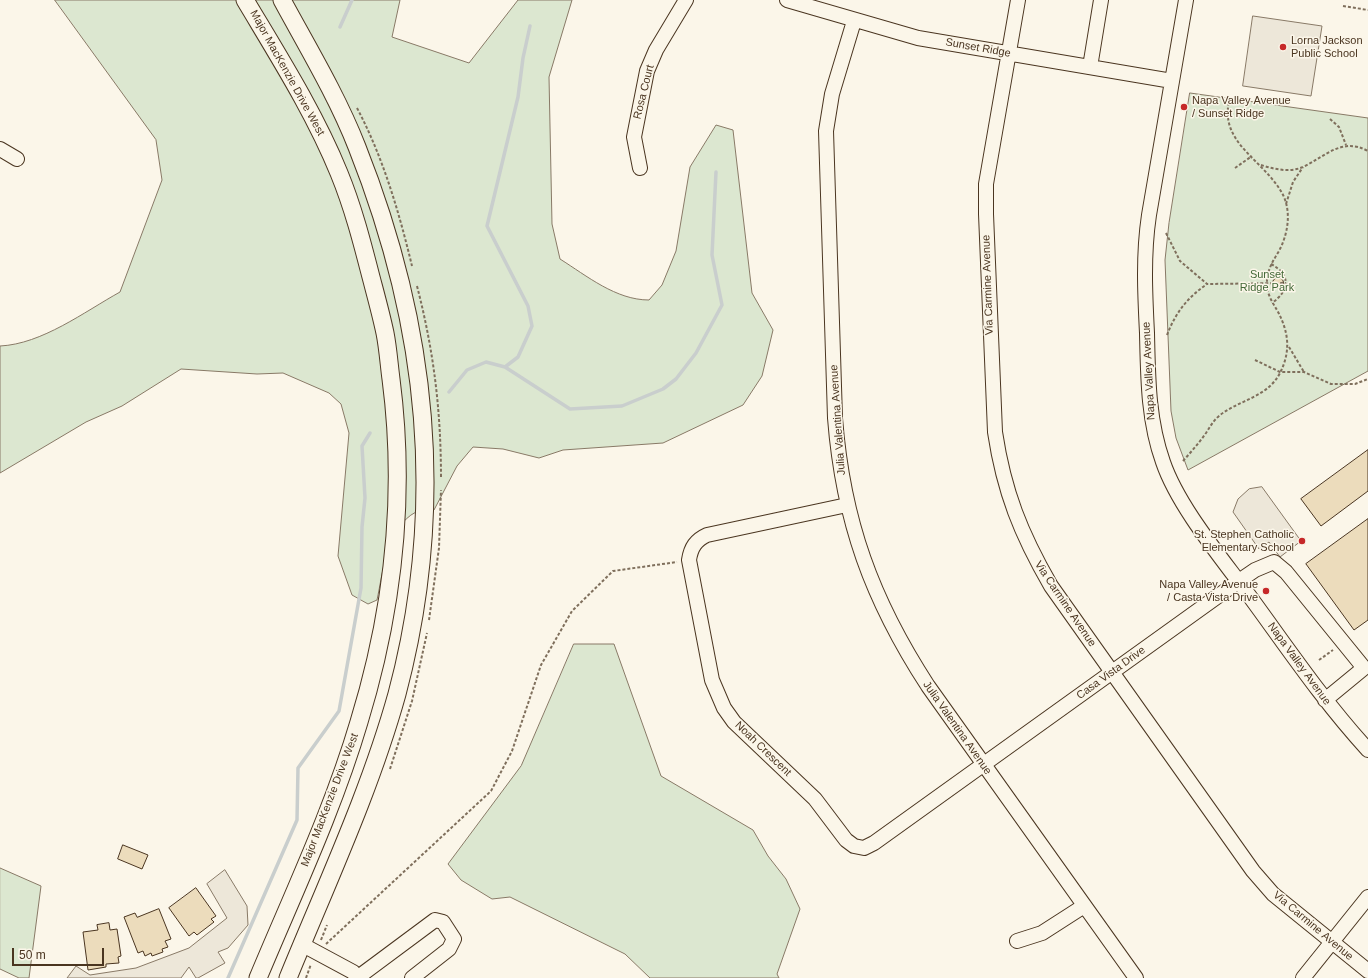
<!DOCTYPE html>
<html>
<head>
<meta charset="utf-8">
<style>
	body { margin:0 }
	#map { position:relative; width:1368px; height:978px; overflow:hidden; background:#fbf6e9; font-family:Arial,sans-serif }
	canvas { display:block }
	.scale { position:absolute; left:12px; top:948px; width:92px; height:18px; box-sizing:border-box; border:2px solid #4a3520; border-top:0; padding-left:5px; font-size:12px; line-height:14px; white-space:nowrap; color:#4a3520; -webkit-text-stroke:3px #fbf6e9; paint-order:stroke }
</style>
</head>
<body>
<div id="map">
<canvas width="1368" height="978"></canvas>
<div class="scale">50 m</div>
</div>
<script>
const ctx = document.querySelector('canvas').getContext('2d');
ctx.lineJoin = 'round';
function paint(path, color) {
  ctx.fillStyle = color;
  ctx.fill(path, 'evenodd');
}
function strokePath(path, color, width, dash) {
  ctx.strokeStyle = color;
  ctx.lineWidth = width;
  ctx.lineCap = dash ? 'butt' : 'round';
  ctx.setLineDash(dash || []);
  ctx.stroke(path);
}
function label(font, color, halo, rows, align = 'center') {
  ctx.font = font + ' Arial,sans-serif';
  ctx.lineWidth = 3;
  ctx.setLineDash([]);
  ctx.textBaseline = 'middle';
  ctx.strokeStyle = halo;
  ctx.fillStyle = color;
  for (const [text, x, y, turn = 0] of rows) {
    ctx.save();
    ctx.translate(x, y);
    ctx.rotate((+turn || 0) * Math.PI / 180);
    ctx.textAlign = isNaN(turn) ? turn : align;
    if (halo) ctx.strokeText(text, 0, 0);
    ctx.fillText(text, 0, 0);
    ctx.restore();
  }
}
const green = new Path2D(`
	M55,0h345l-8,37 77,26 49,-63h54l-23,77 3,147 8,35c27,17 56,41 89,41l13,-15 14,-34 14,-84 26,-42 17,5 19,163 21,37 -11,46 -19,29 -80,38 -100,7 -24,8 -36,-9 -30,-2 -16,19 -23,44c-5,1 -14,0 -18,2 -29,15 -33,60 -39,88l-9,4 -16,-9 -14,-39 11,-123 -8,-29 -12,-11 -46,-20 -26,1 -76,-5 -59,37 -36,16 -86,51v-127c42,-2 84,-34 120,-54l42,-112 -6,-40z
	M1190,93l178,25v253l-180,99 -12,-32 -5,-27 -6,-151 4,-37z
	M574,644h40l47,132 92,54 15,26 18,23 14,30 -23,65 2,4h-129l-25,-24 -115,-57 -18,2 -31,-19 -13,-16 73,-98z
	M0,868l41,18 -12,92h-10l-19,-9z`);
paint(green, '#dce7d0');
strokePath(green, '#887966', 1);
const parking = new Path2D(`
	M1253,16l69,10 -11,70 -68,-10z
	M1262,487l39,54 -21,16 -11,-15 -10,7 -26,-37 5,-13 11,-10z
	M225,870l22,36 1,19 -20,23 -10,4 7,11 -27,15h-2l-7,-11 -8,11h-114l9,-12 14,9 46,-7 53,-20 38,-30 -20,-34z`);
paint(parking, '#ede7d9');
strokePath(parking, '#887966', 1);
strokePath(new Path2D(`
	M340,27l12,-27
	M505,367l13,-10 14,-31 -4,-20 -41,-80 31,-129 5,-39 7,-32
	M449,392l18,-22 19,-8 19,5 65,42 52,-3 41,-17 13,-10 20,-26 26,-48 -10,-50 4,-83
	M228,978l69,-158 1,-52 41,-57 22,-123 1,-61 3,-29 -3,-52 8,-13`), '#c9cecd', 3.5);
const building = new Path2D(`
	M1272.5 283a5.5 5.5 0 1 1 11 0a5.5 5.5 0 1 1-11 0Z
	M1368,450v41l-47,35 -20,-27z
	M1368,519v101l-14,10 -48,-66z
	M123,845l25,10 -6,14 -24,-10z
	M196,888l20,28 -5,3 3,3 -17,13 -3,-3 -5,4 -20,-28z
	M159,909l12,30 -6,2 3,6 -6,2 1,3 -11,4 -1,-3 -6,3 -2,-5 -5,2 -14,-36 11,-4 2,4z
	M109,923l1,7 7,-1 4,27 -3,1 1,6 -13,1v3l-18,3 -5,-38 15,-2 -1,-5z`);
paint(building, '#ecdcbc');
strokePath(building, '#4a3520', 1);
const minor = new Path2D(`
	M787,0l131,38 254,43
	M1018,0l-32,184v30l9,218c9,60 26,102 56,154l202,285 20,23 95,77
	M1186,0l-37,215c-6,40 -4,79 -2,118 1,44 1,87 16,129 15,44 57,94 85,132 39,53 75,107 120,156
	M854,21l-22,73 -6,37 9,287c8,103 37,182 93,268l208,292
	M1090,67l11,-67
	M0,149l17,10
	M640,168l-6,-31 13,-66 9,-21 30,-50
	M847,505l-140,30c-11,5 -16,12 -18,25l23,120 12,28 10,14 81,77 31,41 8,6 10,2 10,-5 365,-262 16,-11 19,-8 12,10 78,96 -39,32
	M1017,941l25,-8 42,-27
	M301,944l52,28 4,6
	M357,978l78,-58 8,2 11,17 -5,10 -37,29
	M1303,978l65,-81`);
const major = new Path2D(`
	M245,0c34,57 69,112 94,173 14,34 23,69 32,104 5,19 10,37 14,56 3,15 4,31 6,46 15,115 2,232 -32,343 -26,88 -66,172 -101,256
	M282,0c26,48 55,96 75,147 71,179 90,359 40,547 -27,97 -71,191 -109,284`);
strokePath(minor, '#4a3520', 16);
strokePath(major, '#4a3520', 19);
strokePath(new Path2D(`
	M1343,6l25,4
	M357,108c26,49 42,104 55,158
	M1330,119l9,8 7,18
	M1261,165c13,4 28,8 42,2 23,-11 39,-30 65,-16
	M1235,168l17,-12
	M1286,204l7,-22 10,-15
	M1166,233l14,28 27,23 79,-1
	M1271,264c20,11 19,26 1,39
	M417,286c17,66 24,125 24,193
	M1167,335c9,-23 20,-37 40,-51
	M1289,347l15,25
	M1255,360l25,12h24l27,12h24l13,-5
	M1183,461c8,-9 16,-18 23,-28 4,-6 7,-12 13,-17 19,-16 48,-18 61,-43 11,-22 9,-41 -3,-63 -5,-8 -11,-18 -10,-28 0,-12 6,-21 12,-31 9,-17 13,-40 3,-58 -19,-34 -65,-51 -52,-95
	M429,620l10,-72 2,-58
	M1319,660l14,-10
	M390,769l22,-68 15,-68
	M321,940l6,-15
	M326,944l165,-153 21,-40 29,-86 31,-54 41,-40 64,-9
	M306,978l5,-14`), '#7f6f5c', 2, [3, 2]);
strokePath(minor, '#fbf6e9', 14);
strokePath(major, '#fbf6e9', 17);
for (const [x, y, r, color] of [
	[1283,47,4,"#c62828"],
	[1184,107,4,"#c62828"],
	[1302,541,4,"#c62828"],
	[1266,591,4,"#c62828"]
]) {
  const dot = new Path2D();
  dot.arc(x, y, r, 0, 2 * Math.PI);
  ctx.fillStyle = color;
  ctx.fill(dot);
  strokePath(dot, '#fbf6e9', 1.5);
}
label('11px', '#4a3520', '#fbf6e9', [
	["Lorna Jackson",1291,41],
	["Public School",1291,54],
	["Napa Valley Avenue",1192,101],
	["/ Sunset Ridge",1192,114],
	["St. Stephen Catholic",1294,535,"right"],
	["Elementary School",1294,548,"right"],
	["Napa Valley Avenue",1258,585,"right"],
	["/ Casta Vista Drive",1258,598,"right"]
], 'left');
label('11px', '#4a3520', '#fbf6e9', [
	["Sunset Ridge",978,48,10],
	["Major MacKenzie Drive West",287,73,61],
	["Rosa Court",644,92,-76],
	["Via Carmine Avenue",988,285,-92],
	["Napa Valley Avenue",1149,371,-93],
	["Julia Valentina Avenue",838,420,-94],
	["Via Carmine Avenue",1065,604,56],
	["Napa Valley Avenue",1299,664,54],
	["Casa Vista Drive",1111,673,-36],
	["Julia Valentina Avenue",957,728,55],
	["Noah Crescent",763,749,44],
	["Major MacKenzie Drive West",330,800,-69],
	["Via Carmine Avenue",1313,926,40]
]);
label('11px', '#436837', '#fbf6e9', [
	["Sunset",1267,275],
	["Ridge Park",1267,288]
]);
</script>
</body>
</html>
